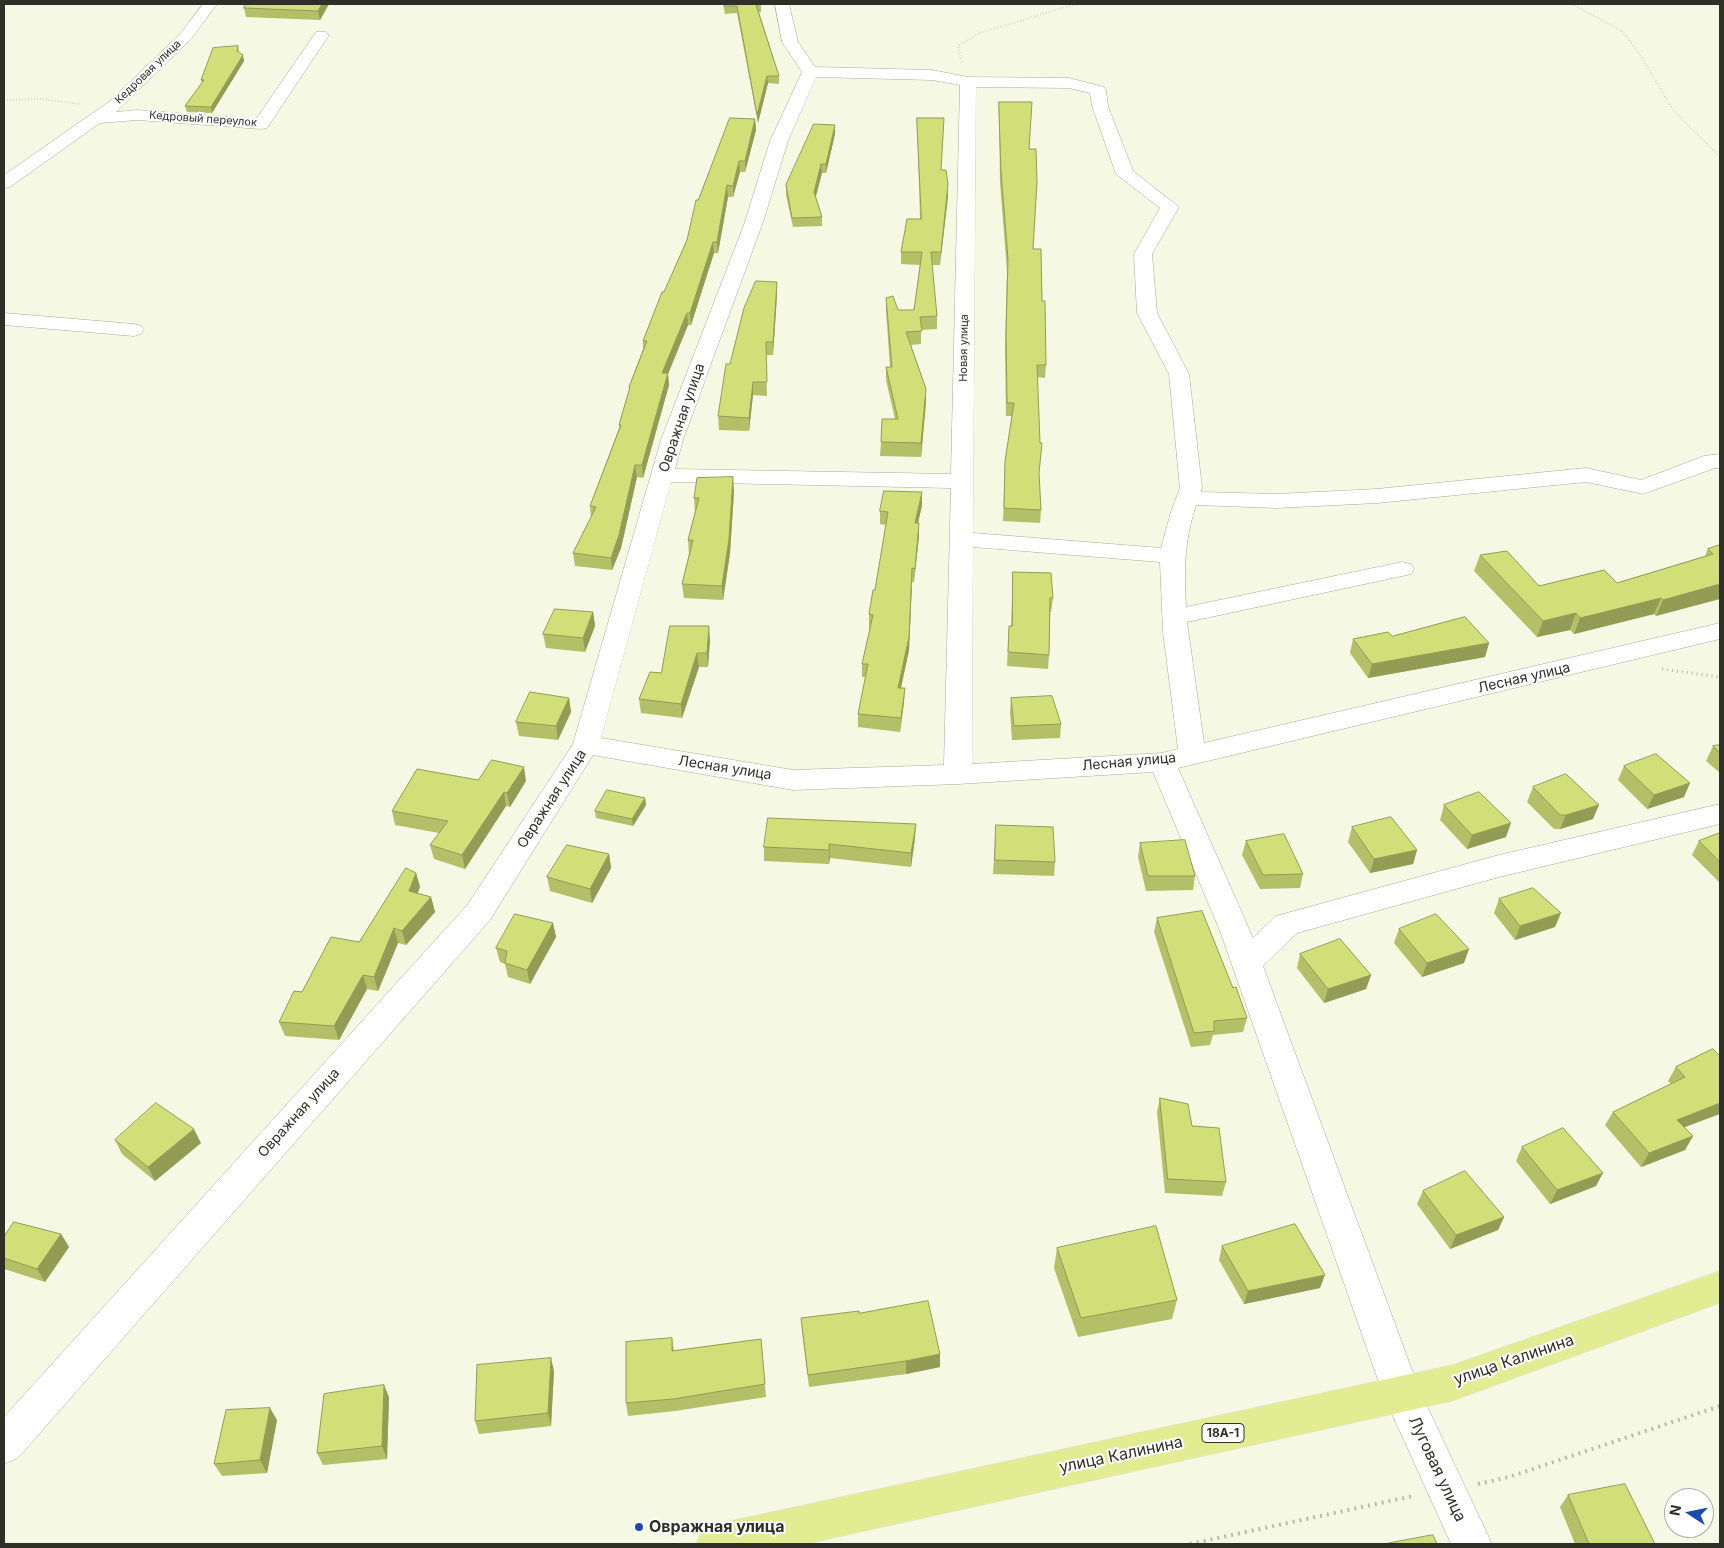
<!DOCTYPE html>
<html>
<head>
<meta charset="utf-8">
<style>
	body { margin:0 }
	#map { position:relative; width:1724px; height:1548px; overflow:hidden; background:#f5f8e3; font-family:Inter,sans-serif }
	canvas { display:block }
	.frame { position:absolute; inset:0; border:5px solid #2e2f27; pointer-events:none }
	.north { position:absolute; left:1664px; top:1488px; width:50px; height:50px; box-sizing:border-box; background:#fff; border:1px solid #abaca9; border-radius:50%; rotate:281deg; font-size:14px; font-weight:700; line-height:20px; text-align:center; color:#2e2f27 }
	.north::after { content:''; display:block; margin:auto; width:18px; height:22px; background:#1b4ab7; clip-path:polygon(50% 0,100% 100%,50% 72%,0 100%) }
</style>
</head>
<body>
<div id="map">
<canvas width="1724" height="1548"></canvas>
<div class="frame"></div>
<div class="north">N</div>
</div>
<script>
const ctx = document.querySelector('canvas').getContext('2d');
ctx.lineJoin = 'round';
function strokePath(path, color, width, dash) {
  ctx.strokeStyle = color;
  ctx.lineWidth = width;
  ctx.lineCap = dash ? 'butt' : 'round';
  ctx.setLineDash(dash || []);
  ctx.stroke(path);
}
function paint(path, color) {
  ctx.fillStyle = color;
  ctx.fill(path, 'evenodd');
}
function label(font, color, halo, rows, align = 'center') {
  ctx.font = font + ' Inter,sans-serif';
  ctx.lineWidth = 4;
  ctx.setLineDash([]);
  ctx.textBaseline = 'middle';
  ctx.strokeStyle = halo;
  ctx.fillStyle = color;
  for (const [text, x, y, turn = 0] of rows) {
    ctx.save();
    ctx.translate(x, y);
    ctx.rotate((+turn || 0) * Math.PI / 180);
    ctx.textAlign = isNaN(turn) ? turn : align;
    if (halo) ctx.strokeText(text, 0, 0);
    ctx.fillText(text, 0, 0);
    ctx.restore();
  }
}
const minor = new Path2D(`
	M203,4h14l-26,35 -75,73 21,-2 119,9 60,-87h10l3,3 -62,93 -6,1 -124,-9 -37,3 -90,64 -6,1v-13l106,-74 71,-68z
	M775,4h14l9,38 17,25 117,3 36,7 101,1 35,9 2,3 2,16 25,65 46,36 -27,47 5,59 32,61 13,114 -1,4 76,2 100,-5 209,-21 55,12 63,-24 16,-2v14h-5l-72,26 -57,-12 -209,21 -100,5 -81,-3c-12,38 -12,63 -10,102l216,-45 9,2 3,5 -3,5 -9,2 -215,46 17,121 516,-120v16l-542,129 75,170 23,-22 11,-3 212,-58 221,-51v20l-221,53 -202,56 -34,33 156,423 73,155h-41l-68,-150 -163,-463 -67,-159 -195,12 -165,6 -200,-35 -103,165 -472,538 -14,6v-47l464,-513 105,-160 88,-304 84,-218 25,-81 32,-69 -20,-30zM816,77l116,3 28,5 -9,389 -276,-5 8,-29 80,-218 25,-81zM976,87l93,1 21,5 2,13 24,68 44,34 -26,46 3,59 32,61 11,114 -9,24 -10,36 -188,-15zM671,482l280,6 -7,277 -151,5 -192,-32zM973,547l187,15 3,70 15,117 -16,4 -190,11z
	M4,313l130,11 7,2 3,4 -3,4 -7,2 -130,-11z`);
const major = new Path2D(`
	M1720,1271v32l-268,98 -646,143h-110l6,-14 14,-6 736,-159z`);
strokePath(minor, '#a6aa96', 1);
strokePath(major, '#e2e2e1', 1);
strokePath(new Path2D(`
	M1572,4l50,27 19,25 32,54 47,47
	M962,62l-4,-16 22,-13 96,-29
	M4,100l38,-1 38,5`), '#b9bbaa', 2, [0.5, 2.5]);
strokePath(new Path2D(`
	M1662,669l58,8`), '#b9bbaa', 3, [1, 4]);
strokePath(new Path2D(`
	M1478,1484l31,-7 211,-71
	M1190,1544l223,-48`), '#b9bbaa', 4, [2, 5]);
paint(minor, '#fff');
paint(major, '#e2ec92');
paint(new Path2D(`
	M246,4h83l-9,16 -74,-3 -2,-9z
	M723,4h38v8h-2l20,64v8l-11,-1 -10,40 -21,-110 -12,1z
	M238,46l1,7 5,8 -32,52 -25,-1 -2,-6 17,-23 -1,-3z
	M999,102l30,47 4,100 9,52 4,64 -1,13 -8,-1 2,98 2,35 -1,13 -37,-2 2,-60 7,-45h-6l-1,-70 2,-75 -7,-88 -1,-70z
	M917,118l24,52 7,26 -8,69h-8l5,51v13l-16,1v14l-10,1 15,44v13l-5,55 -41,-1 1,-14 14,-23 -9,-39v-13h4l-4,-57v-12l12,12h16l6,-45 -19,-1v-12l19,-33z
	M755,119l1,11 -11,42h-5l-7,25h-5l-10,56h-4l-23,72h-3l-20,49 1,11 -26,93 -6,-1 -16,71 -9,22 -37,-4 -2,-13 18,-36 -1,-11 29,-78v-3l10,-34v-4l14,-38v-8l44,-101 11,-40z
	M835,134l-9,39h-4l-6,24 6,20v9l-29,1 -7,-32v-10z
	M777,282v13l-4,60h-7l1,41 -14,-1 -4,36 -30,-1 -1,-14 12,-52z
	M734,491l-4,62 -7,47 -39,-2 -2,-14 7,-30 -1,-14 7,-28 -1,-14z
	M922,505l-4,18 1,13 -5,46h-2l-3,68 -8,38 3,14 -4,30 -42,-5v-13l8,-37h-4v-13l8,-36h-1v-14l6,-24 11,-65 -6,-1v-13z
	M1720,545l-64,71 -2,-2 -80,20 -4,-4 -33,7 -63,-66 6,-16 59,31 78,-3 88,-27 3,-7z
	M1013,572l40,26 -2,14h-1l-1,43 -1,14 -41,-3 2,-40h2z
	M593,612l2,14 -10,26 -39,-4 -3,-14z
	M1392,636l97,7 -4,14 -117,21 -18,-25 3,-14z
	M710,640l-2,27h-9l-17,51 -41,-5 -2,-14 22,-26z
	M569,698l2,14 -13,28 -39,-4 -3,-14z
	M1011,698l50,26 -1,14 -48,2 -2,-28z
	M1720,745v28l-14,-12 7,-15z
	M1624,766l60,31 -37,12 -29,-29z
	M478,780l48,1 -16,26 -4,-1 -41,63 -31,-10 -4,-14 9,-12 -44,-8 -3,-14z
	M1533,787l60,32 -33,10h-6l-27,-27z
	M645,798l1,7 -13,21 -37,-8 -1,-7z
	M1444,805l62,32 -39,12 -27,-29z
	M996,825l59,37 -1,14 -61,-2z
	M1352,827l65,23 -4,14 -43,9 -22,-31z
	M1720,833v50l-28,-28 7,-14z
	M915,838l-4,29 -81,-9 -1,6 -65,-3v-14z
	M1246,841l57,33 -3,14 -40,1 -18,-34z
	M1140,843l55,33 -2,14 -47,1 -8,-34z
	M609,854l2,14 -19,35 -42,-12 -3,-14z
	M416,873l4,14 -3,7 14,3 4,15 -29,33 -8,-2 -20,48 -11,-2 -28,51 -54,-4 -6,-14 23,-30 57,-50z
	M1499,899l56,28 -40,13 -21,-27z
	M1157,918l76,70 14,30 -4,14 -30,3 -3,10 -19,2 -37,-115z
	M553,923l3,14 -26,47 -22,-7 -3,-13 -5,-2 -4,-14z
	M1399,929l65,34 -42,14 -28,-34z
	M1300,954l71,21 -5,14 -42,14 -27,-35z
	M1713,1049l-28,79 8,8 -8,14 -44,17 -36,-42 8,-13 58,-28 -3,-3 8,-14z
	M1160,1098l32,28 34,56 -4,14 -57,-3 -8,-81z
	M115,1140l86,3 -46,38 -33,-27z
	M1522,1147l74,39 -46,18 -34,-43z
	M1423,1191l81,26 -6,13 -48,19 -33,-45z
	M61,1234l8,13 -24,35 -41,-13v-32z
	M1222,1246l98,42 -76,16 -25,-44z
	M1057,1248l120,52 -5,19 -94,18 -24,-69z
	M859,1313l81,54 -34,7 -97,13 -7,-56 -1,-13z
	M672,1338l2,13 87,-12 5,58 -91,14 -47,5 -2,-13z
	M554,1371l-3,55 -72,8 -4,-13z
	M389,1397l-2,62 -64,6 -6,-12z
	M277,1420l-10,53 -45,3 -8,-12z
	M1568,1495l87,49h-80l-15,-37z`), '#b4c068');
paint(new Path2D(`
	M322,4h7l-9,16 -2,-9z
	M243,55l1,6 -32,52 -1,-6z
	M767,76l1,7 -10,40 -1,-8z
	M755,119l1,11 -11,42v-11z
	M835,125v9l-9,39v-9z
	M739,161l1,11 -7,25v-11z
	M821,164l1,9 -8,29v-10z
	M948,184v12l-8,69 1,-13z
	M727,185l1,12 -10,56 -1,-11z
	M713,242l1,11 -23,72 -1,-12z
	M777,282v13l-4,60v-13z
	M687,313l1,12 -20,49 1,11 -26,93 -1,-13 20,-92z
	M753,382v13l-4,36v-13z
	M926,389v13l-5,55v-14z
	M635,465l2,12 -16,71 -9,22 -1,-12z
	M733,477l1,14 -4,62 -7,47 -1,-14z
	M922,492v13l-7,31v-13z
	M919,523v13l-5,46 1,-13z
	M912,582l-3,68 -11,51v-13z
	M1720,584v15l-64,17 7,-16z
	M1661,598l-7,16 -80,20 6,-16z
	M593,612l2,14 -10,26 -2,-14z
	M1576,613l-6,17 -33,7 6,-16z
	M709,626l1,14 -2,27 -1,-14z
	M1489,643l-4,14 -117,21 4,-14z
	M697,653l2,14 -17,51 -1,-14z
	M905,688l-1,14 -4,30 1,-14z
	M569,698l2,14 -13,28 -2,-14z
	M524,767l2,14 -16,26 -3,-14z
	M1690,783l-6,14 -37,12 7,-14z
	M504,792l2,14 -41,63 -3,-14z
	M645,798l1,7 -13,21 -1,-7z
	M1599,805l-6,14 -33,10 6,-14z
	M1511,823l-5,14 -39,12 5,-14z
	M916,824l-1,14 -4,29v-14z
	M829,844l1,14 -1,6z
	M1417,850l-4,14 -43,9 4,-14z
	M609,854l2,14 -19,35 -2,-14z
	M416,873l4,14 -7,18 -4,-14z
	M431,897l4,15 -29,33 -4,-14z
	M1561,913l-6,14 -40,13 5,-14z
	M553,923l3,14 -26,47 -3,-14z
	M394,928l4,15 -20,48 -4,-14z
	M1469,949l-5,14 -42,14 5,-14z
	M363,975l4,14 -28,51 -5,-14z
	M1371,975l-5,14 -42,14 4,-14z
	M1720,1103v11l-51,19 8,-13z
	M194,1129l7,14 -46,38 -7,-14z
	M1693,1136l-8,14 -44,17 8,-14z
	M1603,1173l-7,13 -46,18 7,-14z
	M1504,1217l-6,13 -48,19 6,-14z
	M61,1234l8,13 -24,35 -8,-13z
	M1325,1275l-5,13 -76,16 4,-13z
	M940,1354v13l-34,7v-13z
	M551,1358l3,13 -3,55 -3,-13z
	M384,1385l5,12 -2,62 -5,-13z
	M270,1408l7,12 -10,53 -7,-13z`), '#929c55');
const building = new Path2D(`
	M246,4h76l-4,7 -74,-3z
	M724,4h37l-5,1 23,71h-12l-10,39 -20,-109h-12z
	M238,46l-1,5 6,4 -32,52 -26,-1 19,-26h-3l12,-32z
	M999,102h33l-3,47h7l1,33 -4,67h8l1,52h3l1,64h-9l3,78h2l-3,30 2,37 -37,-2 1,-47 9,-58h-7l-1,-70 2,-74 -7,-88z
	M730,118l25,1 -10,42h-6l-6,25 -6,-1 -10,57h-4l-23,71h-3l-25,60h6l-26,92h-7l-16,70 -8,23 -38,-5 23,-46 -6,-1 31,-81h-2l11,-38h-1l18,-46h-4l19,-49h2l23,-52 9,-40h2z
	M917,118h27l-3,52h5l2,14 -7,68h-10l6,64 -17,1 2,14 -16,1 20,57 -5,54 -40,-1 1,-23h16l-12,-52h6l-6,-69 7,-2 5,14h16l8,-58h-21l6,-33h14z
	M814,124l21,1 -9,39h-5l-7,28 8,25 -30,1 -6,-33z
	M756,281l21,1 -4,60h-7l1,40h-14l-4,36 -31,-2 8,-52h4l14,-56z
	M733,477l-4,62 -7,47 -40,-2 11,-44h-5l11,-42h-5l3,-20z
	M884,491l38,1 -7,31h4l-4,46 -3,-1 -3,69 -11,51h7l-4,30 -43,-4 10,-50h-6l11,-49 -4,-1 4,-24h2l13,-78 -8,-1z
	M1720,545v39l-57,16 -2,-2 -81,20 -4,-5 -33,8 -63,-66 27,-4 32,35 65,-16 13,13 96,-29 -5,-5z
	M1013,572l38,1 2,25h-3l-1,57 -41,-3 1,-26h3z
	M555,609l38,3 -10,26 -40,-4z
	M1465,617l24,26 -117,21 -19,-25 35,-7 4,4z
	M670,626h39l-2,27h-10l-16,51 -42,-5 11,-27 11,1z
	M530,692l39,6 -13,28 -40,-4z
	M1052,696l9,28 -47,2 -3,-28z
	M1720,745v8l-7,-7z
	M1656,754l34,29 -36,12 -30,-29z
	M492,760l32,7 -17,26 -3,-1 -42,63 -32,-10 18,-24 -56,-10 25,-42 61,11z
	M1566,774l33,31 -33,10h-6l-27,-28z
	M607,790l38,8 -13,21 -37,-8z
	M1479,792l32,31 -39,12 -28,-30z
	M1391,817l26,33 -43,9 -22,-32z
	M768,818l148,6 -5,29 -82,-9v6l-65,-3z
	M996,825l57,2 2,35 -60,-2z
	M1720,833v29l-21,-21z
	M1284,834l19,40 -40,1 -17,-34z
	M1185,840l10,36h-47l-8,-33z
	M567,845l42,9 -19,35 -43,-12z
	M406,868l10,5 -7,18 22,6 -29,34 -8,-3 -20,49 -11,-2 -29,51 -55,-4 15,-31 8,1 29,-55 28,5z
	M1533,888l28,25 -41,13 -21,-27z
	M1202,911l31,77 3,-1 11,31 -33,3v10l-20,2 -37,-115z
	M515,914l38,9 -26,47 -22,-7 2,-12 -11,-3z
	M1436,914l33,35 -42,14 -28,-34z
	M1340,939l31,36 -43,14 -28,-35z
	M1713,1049l7,7v47l-43,17 16,16 -44,17 -36,-41 72,-35 -9,-10z
	M1160,1098l28,6 4,22 27,2 7,54 -58,-3z
	M156,1103l38,26 -46,38 -33,-27z
	M1563,1128l40,45 -46,17 -35,-43z
	M1465,1171l39,46 -48,18 -33,-44z
	M14,1222l47,12 -24,35 -33,-11v-21z
	M1295,1224l30,51 -77,16 -26,-45z
	M1156,1226l21,74 -96,18 -24,-70z
	M928,1301l12,53 -34,7 -98,14 -7,-57 58,-7v2z
	M672,1338v13l89,-12 4,45 -92,15 -47,4v-61z
	M551,1358l-3,55 -73,8 2,-56z
	M384,1385l-2,61 -65,7 7,-59z
	M270,1408l-10,52 -46,4 12,-54z
	M1625,1484l30,60h-66l-21,-49z
	M1433,1535l4,9h-53z`);
paint(building, '#d1df79');
strokePath(building, '#929c55', 1);
for (const [x, y, r, color] of [
	[639,1527,5,"#1b4ab7"]
]) {
  const dot = new Path2D();
  dot.arc(x, y, r, 0, 2 * Math.PI);
  ctx.fillStyle = color;
  ctx.fill(dot);
  strokePath(dot, '#fff', 2);
}
label('11px', '#2e2f27', '#fff', [
	["Кедровая улица",148,72,-44],
	["Кедровый переулок",203,119,4],
	["Новая улица",964,348,-89]
]);
for (const [x, y, w] of [
	[1223,1433,42]
]) {
  const box = new Path2D();
  box.roundRect(x - w / 2, y - 9.5, w, 19, 4);
  ctx.fillStyle = '#fff';
  ctx.fill(box);
  strokePath(box, '#2e2f27', 1);
}
label('bold 12px', '#2e2f27', null, [
	["18А-1",1223,1433]
]);
label('14px', '#2e2f27', '#fff', [
	["Овражная улица",682,418,-71],
	["Лесная улица",1524,678,-13],
	["Лесная улица",1129,762,-5],
	["Лесная улица",725,768,9],
	["Овражная улица",552,799,-57],
	["Овражная улица",299,1113,-48]
]);
label('16px', '#2e2f27', '#fff', [
	["улица Калинина",1514,1360,-19],
	["улица Калинина",1121,1455,-12],
	["Луговая улица",1437,1469,65]
]);
label('bold 16px', '#2e2f27', '#fff', [
	["Овражная улица",649,1527]
], 'left');
</script>
</body>
</html>
